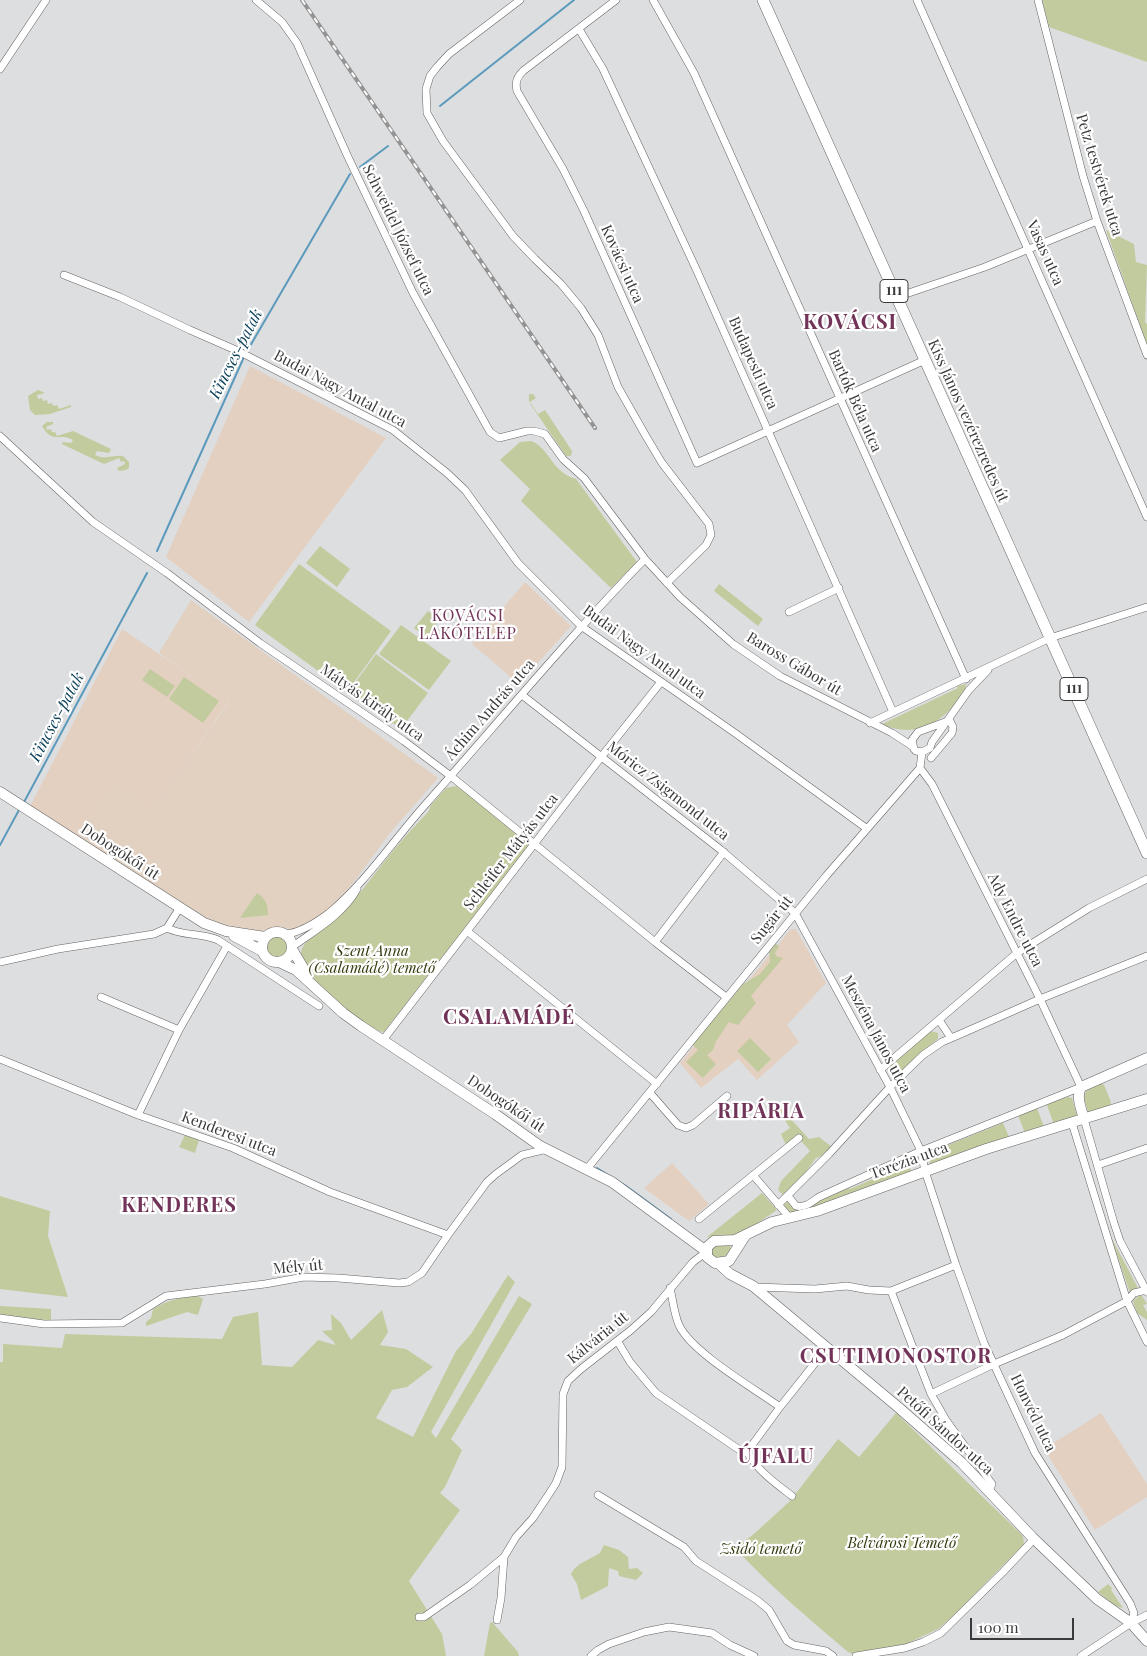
<!DOCTYPE html>
<html>
<head>
<meta charset="utf-8">
<style>
	body { margin:0 }
	#map { position:relative; width:1147px; height:1656px; overflow:hidden; background:#dddee0; font-family:"Playfair Display",serif }
	canvas { display:block }
	.scale { position:absolute; left:970px; top:1618px; width:104px; height:22px; box-sizing:border-box; border:2px solid #3a3a3a; border-top:0; padding-left:6px; font-size:15px; line-height:18px; white-space:nowrap; color:#3a3a3a; -webkit-text-stroke:4px #fff; paint-order:stroke }
</style>
</head>
<body>
<div id="map">
<canvas width="1147" height="1656"></canvas>
<div class="scale">100 m</div>
</div>
<script>
const ctx = document.querySelector('canvas').getContext('2d');
ctx.lineJoin = 'round';
function paint(path, color) {
  ctx.fillStyle = color;
  ctx.fill(path, 'evenodd');
}
function strokePath(path, color, width, dash) {
  ctx.strokeStyle = color;
  ctx.lineWidth = width;
  ctx.lineCap = dash ? 'butt' : 'round';
  ctx.setLineDash(dash || []);
  ctx.stroke(path);
}
function label(font, color, halo, rows, align = 'center') {
  ctx.font = font + ' "Playfair Display",serif';
  ctx.lineWidth = 4.5;
  ctx.setLineDash([]);
  ctx.textBaseline = 'middle';
  ctx.strokeStyle = halo;
  ctx.fillStyle = color;
  for (const [text, x, y, turn = 0] of rows) {
    ctx.save();
    ctx.translate(x, y);
    ctx.rotate((+turn || 0) * Math.PI / 180);
    ctx.textAlign = isNaN(turn) ? turn : align;
    if (halo) ctx.strokeText(text, 0, 0);
    ctx.fillText(text, 0, 0);
    ctx.restore();
  }
}
paint(new Path2D(`
	M191,600l247,178 -48,55 -36,49 -24,27 -24,17 -15,4 -4,-2 -15,2 -5,3 -23,-1 -39,-13 -130,-78 39,-56 38,27 77,-110 -70,-49z`), '#e2d1c0');
paint(new Path2D(`
	M250,366l136,72 -137,184 -83,-65z
	M525,582l46,44 -52,58 -47,-40z
	M122,629l107,72 -77,111 -38,-27 -39,56 -47,-31z
	M791,929h5l30,54 -39,42 12,17 -42,38 -19,-21 -37,29 -21,-25z
	M672,1163l37,41 -20,17 -45,-33z
	M1101,1413l46,71v13l-52,33 -51,-81z`), '#e4d0c1');
paint(new Path2D(`
	M1042,0h105v62l-98,-35z
	M1106,230l28,14 2,18 11,3 -2,57 2,2v21z
	M38,390l7,3 -8,2 1,4 4,-1 1,3 4,-1 1,4 4,-1 1,3 4,-1 2,4 12,-4v2l-21,7 -15,1 -5,-5 -2,-14z
	M529,394h4l3,4 -6,4 8,12 7,-4 27,41 -1,5h-5l-35,-51 -2,-4z
	M47,422h6v2l-7,3 1,3 4,-1 1,3h3l2,4 16,-5 38,18 -2,4 -12,-2 -2,4c10,5 17,0 28,1l6,6v6l-3,2 -7,1 -2,-3 8,-4 -1,-3 -3,1 -2,-4 -15,6 -42,-20 1,-2 8,1 2,-3c-14,-8 -20,5 -31,-14z
	M531,441c19,7 20,31 45,38l61,83 -26,26 -90,-87 9,-12 -30,-29 20,-18z
	M320,546l30,23 -13,18 -31,-24z
	M299,564l92,67 -44,61 -92,-67z
	M719,584l44,35 -5,7 -44,-35z
	M428,611l12,9 -14,17 -12,-9z
	M401,625l50,36 -22,29 -50,-36z
	M376,654l52,39 -27,36 -52,-38z
	M150,669l25,17 -8,11 -25,-17z
	M184,677l35,24 -16,22 -34,-24z
	M966,684c0,7 -5,11 -9,17 -18,25 -46,37 -75,23l76,-36 -1,-2z
	M456,786l17,11 57,46 -146,189c-16,-2 -37,-23 -50,-34 -11,-9 -34,-30 -33,-45 2,-16 26,-25 37,-36 20,-20 36,-43 54,-65 11,-14 24,-27 36,-40l3,-7 15,-17z
	M257,893c9,6 11,12 11,22l-28,3z
	M265 946a12 12 0 1 1 24 0a12 12 0 1 1-24 0Z
	M775,943l4,3 -4,7 1,3 7,2 -32,38 5,7 -18,22 -9,-3 -13,19 -3,9 -6,5 9,9 -13,14 -17,-16 12,-12 -5,-5 2,-4 48,-57 17,-10 10,-12 -1,-11z
	M930,1031l8,2v6l-18,14 -23,23 -6,-2 -3,-8z
	M750,1038l21,21 -13,13 -21,-21z
	M1101,1083l3,2 7,17 -1,3 -22,7 -4,-14 2,-7z
	M1068,1097l4,1 5,18 -23,9 -7,-20 3,-3z
	M779,1106l30,33 10,-2 13,10 -8,8 -8,3 -14,19 -19,18 -5,-5 3,-9 29,-30 -9,-10 -15,4 -5,-11 9,-6 -11,-17z
	M1037,1108l7,19 -19,6 -7,-18z
	M1003,1123l7,16 -80,26 -2,-12z
	M185,1135l14,5 -4,13 -16,-6z
	M907,1164l5,8 -100,38 -22,4 -6,-9 3,-3 8,5 24,-7 30,-12 1,1z
	M762,1193l15,17 -43,29 -13,-4 -14,2z
	M0,1196l50,15 -2,25 20,61 -68,-8z
	M1111,1237l27,51 -7,3 -1,2z
	M711,1244l18,1 3,5 -2,7 -16,4 -5,-14z
	M508,1275l7,7 -84,150 5,6 83,-142 13,8 -81,135 11,11 -17,37 -5,6 20,17 -51,71 33,53 4,22h-446v-294h3v-18l59,4 3,-14 157,5 11,-22 25,-5 4,53 30,2 26,-27 17,5 -1,-3 -12,-11 10,-1 -1,-16 10,9 10,17 31,-30 6,22 -8,13 26,4 27,18 -26,20 -15,3 -16,28 37,19 43,-86 15,-17z
	M197,1295l6,4 -5,16 -11,-3 -41,14v-4l5,-4 2,-9c15,-9 28,-12 44,-14z
	M1139,1296h3l5,8 -4,1 4,7v8l-10,-7 -4,-12z
	M0,1306l51,3v11l-51,-2z
	M896,1413l127,123 1,8 -70,71 -16,14 -32,15 -53,10 -5,-2c-39,-33 -78,-66 -113,-104l20,-15 35,-32 48,-62 21,18z
	M604,1545l15,5 9,7 1,12 8,-1 6,5 -7,7 -17,-4 -1,-5 -9,-3 -1,18 -27,14 -4,-16 -6,-10 3,-5 6,-5 20,-11z
	M1108,1584l4,4 -1,2 12,18 -7,-2 -18,-14z
	M492,1622l26,30 1,4h-35l6,-33z`), '#c2cb9d');
strokePath(new Path2D(`
	M440,106l134,-106
	M360,167l28,-21
	M246,353l104,-179
	M157,551l87,-194
	M23,804l124,-231
	M0,845l19,-35
	M597,1168l29,18 45,33`), '#5c9abc', 2);
const street = new Path2D(`
	M256,0l26,22 15,21 51,114 65,136 77,139 9,6 28,-7h7l11,3 18,25 21,19 61,81 35,38 53,47 47,32 112,57 20,13
	M520,0l-71,54 -12,13 -7,9 -4,13 1,24 16,28 70,95 22,23 26,25 20,24 17,27 20,52 29,51 15,25 47,61 2,11 -5,10 -39,38
	M616,0l-93,71c-6,6 -8,11 -6,20l46,78 21,42 113,252 228,-103
	M653,0l41,73 272,606
	M917,0l230,517
	M1038,0l45,176 14,45 50,134
	M579,29l24,40 94,202 196,441
	M0,69l46,-69
	M64,275l56,22 70,33 48,21 155,79 54,43 18,17 53,73 63,63 154,107 131,95
	M897,297l88,-30 112,-46
	M0,436l93,86 74,51 93,70 144,98 48,36 203,165 71,55
	M789,612l50,-24
	M522,695l199,155 74,63 95,174 31,64 4,20 31,94 28,78 51,110 95,150 4,10 -3,10
	M870,723l180,-85 97,-31
	M914,749l-2,-9 6,-8 27,-10
	M916,751l6,1 8,-4 2,-6 37,-52 19,-20
	M931,758l21,-25 1,-6 -4,-8
	M167,928c15,8 35,5 51,12l101,66
	M467,931l190,153
	M285,934c16,-1 32,-12 44,-21 37,-31 64,-72 96,-108 73,-82 143,-167 220,-246
	M655,942l69,-90
	M292,947c22,-16 52,-33 65,-58
	M0,962l58,-13 96,-15 13,-6 12,-19
	M101,997l78,33
	M939,1020l12,18
	M383,1040l219,-284 59,-74
	M0,1059l138,56 95,33 97,44 118,43
	M880,1070l137,-117 72,-45 58,-29
	M650,1093l28,32 8,3 7,-3 34,-29
	M138,1115l41,-85 48,-84
	M1084,1119l30,104 6,18 27,51
	M1072,1123l55,178 20,41
	M1098,1165l49,-17
	M586,1170l240,-294 94,-108 2,-16
	M753,1175l36,42
	M788,1196l8,10c9,2 16,-4 23,-9l102,-46 160,-64 -41,-88 -108,-215 -12,-16
	M778,1205l51,-51 61,-67 33,-32 19,-13 21,-9 77,-34 107,-43
	M699,1219l100,-81
	M754,1287l61,2 32,-3 22,4 22,1 65,-26
	M670,1288c3,12 4,26 9,37 12,27 76,64 101,82
	M891,1291l40,103 15,26 46,64 -3,7
	M1127,1301l7,-8 13,-3
	M0,1318l44,6 78,-1 44,-27 99,-12 39,-7 34,1 61,5 9,-1 14,-9 26,-38 39,-53 9,-8 26,-19 25,-6
	M618,1342l12,20 26,31 88,60 3,-1 33,-45 47,-59
	M931,1394l63,-30 69,-29 64,-34
	M747,1452c11,19 28,31 45,44
	M598,1495l86,52 12,14 61,39 12,10 18,31 7,4 32,6 7,5
	M419,1617h5l46,-32 34,-28 12,-20 17,-19 16,-24 7,-11 6,-16 1,-73 5,-13 13,-12 50,-39 20,-18 42,-50 12,-9
	M497,1620l4,-22 3,-41
	M591,1656l7,-6 11,-6 35,-12 25,-5 43,6 18,12 24,11
	M856,1656l49,-8 18,-6 18,-9 62,-61 31,-33
	M1081,1656l50,-33 16,-8`);
const secondary = new Path2D(`
	M0,792l204,131 22,8 39,6
	M262 947a15 15 0 1 1 30 0a15 15 0 1 1-30 0Z
	M234,936l28,15
	M292,949l16,27
	M279,962l17,8 47,43 18,13 134,88 45,32 72,36 94,69
	M1084,1119c-3,-11 -8,-22 -3,-32l66,-29
	M745,1236l-16,25 -14,2 -8,-6v-10l7,-6 21,-1 37,-18 45,-11 169,-62 161,-50
	M718,1263l12,11 23,12 145,121 64,56 70,74 65,62 34,24 16,18`);
const primary = new Path2D(`
	M763,0l384,853`);
strokePath(street, '#646466', 8);
strokePath(secondary, '#646466', 11);
strokePath(primary, '#646466', 12);
strokePath(street, '#fff', 7);
strokePath(secondary, '#fff', 10);
strokePath(primary, '#fff', 11);
const rail = new Path2D(`
	M302,0l293,428`);
strokePath(rail, '#939394', 4);
strokePath(rail, '#fff', 2, [5.5]);
for (const [x, y, w] of [
	[894,291,28],
	[1074,689,28]
]) {
  const box = new Path2D();
  box.roundRect(x - w / 2, y - 11.5, w, 23, 4);
  ctx.fillStyle = '#fff';
  ctx.fill(box);
  strokePath(box, '#3a3a3a', 1);
}
label('bold 14px', '#3a3a3a', null, [
	["111",894,291],
	["111",1074,689]
]);
label('15px', '#3a3a3a', '#fff', [
	["Petz testvérek utca",1099,175,73],
	["Schweidel József utca",398,230,64],
	["Vasas utca",1045,253,66],
	["Kovácsi utca",622,264,66],
	["Budapesti utca",753,363,66],
	["Budai Nagy Antal utca",340,389,28],
	["Bartók Béla utca",855,401,66],
	["Kiss János vezérezredes út",968,421,66],
	["Budai Nagy Antal utca",644,652,36],
	["Baross Gábor út",794,664,31],
	["Mátyás király utca",372,703,35],
	["Áchim András utca",490,710,-49],
	["Móricz Zsigmond utca",668,791,38],
	["Dobogókői út",120,852,33],
	["Schleifer Mátyás utca",511,852,-52],
	["Sugár út",772,920,-51],
	["Ady Endre utca",1015,920,63],
	["Meszéna János utca",876,1034,62],
	["Dobogókői út",506,1104,34],
	["Kenderesi utca",229,1134,21],
	["Terézia utca",909,1161,-20],
	["Mély út",298,1267,-5],
	["Kálvária út",598,1338,-39],
	["Honvéd utca",1033,1413,64],
	["Petőfi Sándor utca",945,1431,42]
]);
label('italic 15px', '#333a0b', '#fff', [
	["Szent Anna",372,951],
	["(Csalamádé) temető",372,968],
	["Belvárosi Temető",902,1543],
	["Zsidó temető",761,1549]
]);
label('italic 16px', '#0d425a', '#fff', [
	["Kincses-patak",236,354,-63],
	["Kincses-patak",57,717,-62]
]);
ctx.letterSpacing = '1px';
label('16px', '#713357', '#fff', [
	["KOVÁCSI",468,616],
	["LAKÓTELEP",468,634]
]);
ctx.letterSpacing = '0px';
ctx.letterSpacing = '1px';
label('bold 20px', '#713357', '#fff', [
	["KOVÁCSI",850,323],
	["CSALAMÁDÉ",509,1018],
	["RIPÁRIA",761,1112],
	["KENDERES",179,1206],
	["CSUTIMONOSTOR",896,1357],
	["ÚJFALU",776,1457]
]);
ctx.letterSpacing = '0px';
</script>
</body>
</html>
